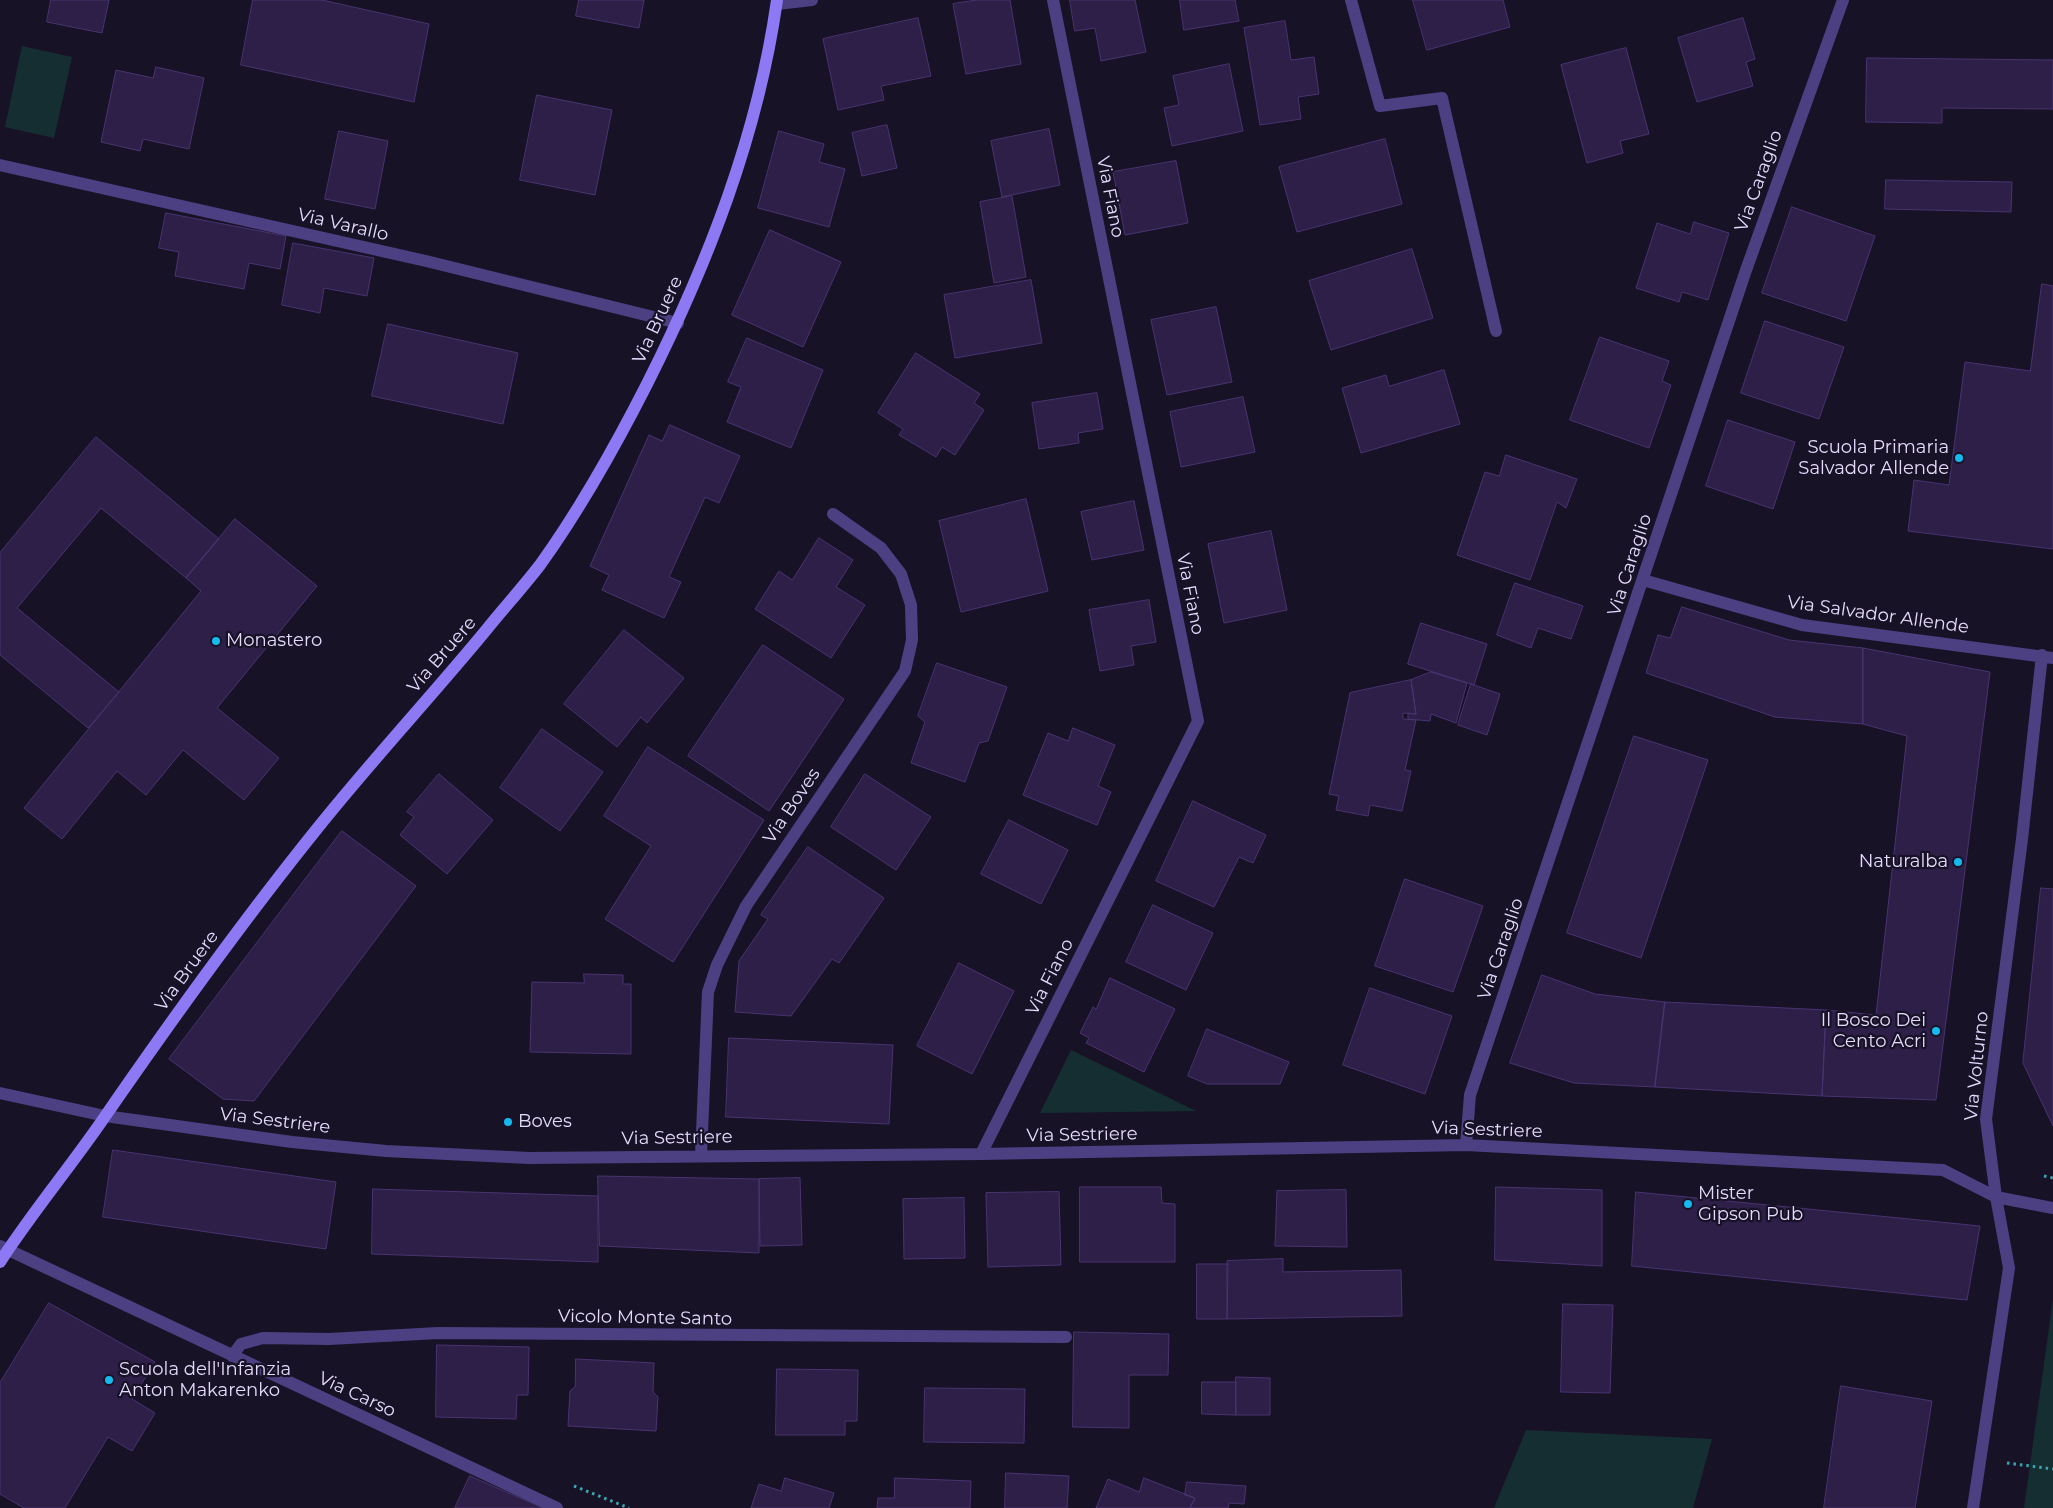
<!DOCTYPE html>
<html>
<head>
<meta charset="utf-8">
<style>
	body { margin:0 }
	canvas { display:block; background:#181227 }
</style>
</head>
<body>
<canvas width="2053" height="1508"></canvas>
<script>
const ctx = document.querySelector('canvas').getContext('2d');
ctx.lineJoin = 'round';
function paint(path, color) {
  ctx.fillStyle = color;
  ctx.fill(path, 'evenodd');
}
function strokePath(path, color, width, dash) {
  ctx.strokeStyle = color;
  ctx.lineWidth = width;
  ctx.lineCap = dash ? 'butt' : 'round';
  ctx.setLineDash(dash || []);
  ctx.stroke(path);
}
function label(font, color, halo, rows, align = 'center') {
  ctx.font = font + ' Montserrat,sans-serif';
  ctx.lineWidth = 4.5;
  ctx.setLineDash([]);
  ctx.textBaseline = 'middle';
  ctx.strokeStyle = halo;
  ctx.fillStyle = color;
  for (const [text, x, y, turn = 0] of rows) {
    ctx.save();
    ctx.translate(x, y);
    ctx.rotate((+turn || 0) * Math.PI / 180);
    ctx.textAlign = isNaN(turn) ? turn : align;
    if (halo) ctx.strokeText(text, 0, 0);
    ctx.fillText(text, 0, 0);
    ctx.restore();
  }
}
paint(new Path2D(`
	M22,46l50,11 -18,81 -49,-11z
	M1071,1050l125,61 -156,2z
	M2053,1299v209h-29z
	M1526,1430l186,9 -19,69h-199z`), '#152e31');
const building = new Path2D(`
	M51,0h58l-7,33 -55,-11z
	M253,0h69l107,24 -15,78 -173,-37z
	M579,0h65l-5,28 -63,-12z
	M977,0h33l11,64 -55,10 -13,-70z
	M1070,0h65l11,52 -45,9 -6,-33 -20,3z
	M1180,0h55l4,21 -55,9z
	M1413,0h90l7,27 -83,23z
	M918,18l13,58 -50,10 3,14 -46,10 -15,-71z
	M1743,18l12,41 -9,3 7,24 -56,16 -19,-64z
	M1285,21l6,39 23,-3 5,37 -21,3 3,22 -41,6 -16,-97z
	M1626,48l23,86 -29,7 3,12 -36,10 -26,-98z
	M1867,58l186,2v49l-111,-1v15l-76,-1z
	M1229,64l14,67 -71,15 -8,-38 15,-3 -6,-29z
	M156,67l48,11 -15,71 -46,-10 -3,12 -39,-9 15,-72 37,8z
	M537,95l75,15 -17,85 -75,-15z
	M887,125l10,43 -35,8 -10,-43z
	M1049,129l11,56 -58,12 -11,-56z
	M339,131l49,10 -13,68 -50,-10z
	M779,131l45,13 -5,18 26,7 -16,58 -71,-19z
	M1385,139l17,65 -105,28 -18,-65z
	M1176,161l12,62 -63,12 -12,-63z
	M1886,180l126,2 -1,30 -126,-3z
	M1012,196l14,81 -32,6 -14,-81z
	M1792,207l83,29 -29,85 -84,-28z
	M166,213l120,23 -6,33 -31,-6 -5,26 -69,-13 4,-24 -20,-4z
	M1694,222l35,11 -21,67 -26,-8 -3,10 -43,-14 21,-65 33,11z
	M770,230l71,32 -38,85 -71,-32z
	M293,243l81,15 -7,38 -43,-8 -4,25 -38,-8z
	M1412,249l21,69 -102,32 -22,-69z
	M1031,280l11,63 -87,15 -11,-63z
	M2042,284l11,2v263l-145,-18 6,-51 35,5 16,-123 65,9z
	M1216,307l16,75 -65,13 -16,-75z
	M1765,321l79,26 -25,72 -78,-26z
	M388,324l130,29 -15,71 -131,-28z
	M1600,337l69,24 -7,20 9,4 -22,63 -79,-28z
	M747,338l76,32 -32,78 -64,-26 14,-35 -13,-5z
	M916,353l64,41 -6,9 10,7 -29,45 -13,-8 -6,10 -37,-22 4,-6 -25,-16z
	M1444,370l16,54 -99,29 -19,-65 44,-13 3,11z
	M1097,393l6,36 -25,4 1,10 -40,6 -7,-46z
	M1243,397l12,55 -74,15 -11,-55z
	M1728,420l67,22 -22,67 -67,-23z
	M670,425l70,31 -21,47 -14,-6 -36,80 12,5 -17,36 -62,-28 7,-15 -19,-9 59,-131 13,6z
	M96,437l123,102 -33,39 -85,-70 -84,100 102,84 -31,36 -88,-73v-102z
	M1506,455l71,24 -11,29 -9,-6 -27,78 -73,-25 28,-83 14,4z
	M1026,499l22,92 -87,21 -22,-91z
	M1134,501l10,49 -52,10 -11,-48z
	M235,519l82,67 -100,122 62,50 -35,42 -61,-50 -37,45 -29,-24 -55,68 -38,-31 177,-217 -15,-13z
	M1271,531l16,79 -63,13 -16,-79z
	M819,538l34,22 -17,27 29,18 -34,53 -76,-49 24,-38 13,9z
	M1515,583l68,23 -12,33 -33,-11 -7,20 -34,-13z
	M1149,600l7,42 -25,4 3,19 -34,6 -11,-61z
	M1682,607l107,33 74,8v76l-88,-7 -129,-44 12,-38 12,3z
	M1421,623l66,21 -13,41 -66,-21z
	M624,630l60,48 -37,45 -6,-6 -24,30 -53,-43z
	M763,645l81,54 -75,112 -81,-55z
	M1863,648l127,24 -54,428 -114,-4 4,-86 50,5 31,-279 -44,-12z
	M937,663l70,24 -19,54 -9,2 -14,39 -54,-19 14,-41 -7,-6z
	M1431,672l36,11 -11,40 -25,-9 -1,7 -22,-2v-6l8,1 -5,-34z
	M1411,680l5,34 -13,-1v6l13,1 -11,50 6,1 -9,40 -32,-6 -2,11 -32,-6 3,-14 -10,-2 21,-101z
	M1471,684l29,10 -13,41 -29,-10z
	M1073,728l42,17 -17,41 13,6 -14,33 -74,-30 25,-62 20,8z
	M542,729l61,43 -43,59 -60,-43z
	M1634,736l74,24 -67,198 -74,-25z
	M648,747l116,73 -91,142 -68,-43 46,-73 -47,-30z
	M439,774l54,46 -46,54 -47,-39 14,-18 -7,-5z
	M865,774l66,43 -35,53 -65,-43z
	M1193,801l73,34 -13,28 -14,-6 -25,50 -58,-26z
	M1009,820l59,30 -27,54 -60,-30z
	M342,831l74,55 -162,215 -31,-2 -54,-40z
	M808,847l76,51 -45,65 -7,-4 -41,57 -56,-4 4,-51 29,-42 -7,-4z
	M1405,879l78,27 -30,86 -78,-26z
	M2041,888l12,1v237l-30,-63z
	M1153,905l60,28 -27,57 -60,-28z
	M959,963l55,28 -42,83 -55,-28z
	M584,974l39,1v9h8v70l-101,-2 2,-70 52,1z
	M1542,975l53,19 70,8 -10,85 -81,-4 -64,-20z
	M1110,978l65,31 -31,63 -58,-29 3,-5 -9,-5 13,-26 3,2z
	M1370,988l82,28 -27,78 -82,-29z
	M1665,1002l161,8 -4,86 -167,-9z
	M1207,1029l82,33 -9,22h-73l-19,-8z
	M729,1038l164,7 -4,79 -163,-7z
	M113,1150l223,32 -10,67 -223,-32z
	M598,1176l161,3v74l-159,-7z
	M800,1178l2,67 -42,1 -1,-67z
	M1080,1187h81l1,16 13,1v58h-95z
	M1496,1187l106,3v76l-107,-6z
	M373,1189l225,7v66l-226,-8z
	M1346,1190l1,57 -72,-1 2,-55z
	M1059,1192l2,73 -73,2 -2,-74z
	M1636,1192l344,34 -13,74 -335,-34z
	M964,1198l1,60 -61,1 -1,-60z
	M1283,1259v13l118,-2 1,46 -175,3v-58z
	M1197,1264h31l-1,55h-30z
	M49,1303l106,59 -23,37 23,14 -23,38 -24,-14 -43,71h-41l-24,-14v-111z
	M1563,1304l50,1 -3,88 -49,-1z
	M1074,1332l95,2 -1,41h-39v53l-56,-1z
	M437,1345l92,2 -1,48h-11l-1,24 -80,-2z
	M576,1359l78,4 -1,29 5,5 -2,34 -88,-5 2,-35 5,-4z
	M777,1369l81,1 -1,51h-12v14h-69z
	M1236,1377l34,1v37h-34z
	M1202,1382h34v33l-34,-1z
	M1841,1386l91,15 -17,107h-91z
	M925,1388l100,1 -1,54 -100,-1z
	M1006,1473l63,3 -2,32h-62z
	M470,1476l73,32h-88z
	M785,1478l49,15 -5,15h-78l8,-24 22,7z
	M895,1478l76,3 -1,27h-93l1,-10h16z
	M1144,1478l51,20 -5,10h-94l12,-29 31,13z
	M1187,1482l59,4 -2,18 -15,-1 -1,5h-38l5,-10 -10,-3z`);
paint(building, '#2d1f47');
strokePath(building, '#483371', 1);
strokePath(new Path2D(`
	M2044,1176l9,2
	M2007,1463l46,6
	M574,1486l55,22`), '#39a7b1', 3, [2.5, 4]);
strokePath(new Path2D(`
	M1351,0l29,106 62,-8 54,233
	M777,4l35,-4
	M0,165l426,96 252,62
	M1643,580l159,45 251,33
	M0,1093l105,23 187,26 94,9 143,7 452,-4 485,-9 477,25 53,27 57,11
	M1466,1145l4,-50 275,-822 98,-273
	M981,1154l217,-433 -145,-721
	M701,1155l7,-163 9,-27 29,-59 159,-235 7,-31 -1,-35 -10,-31 -20,-26 -48,-34
	M0,1246l557,262
	M232,1356l9,-12 22,-6 66,1 109,-6 628,4
	M1973,1508l36,-240 -13,-71 -10,-78 36,-280 20,-184`), '#4c4082', 12);
strokePath(new Path2D(`
	M0,1262c33,-51 72,-97 106,-147 67,-97 136,-193 210,-285 55,-69 115,-133 171,-201 17,-21 36,-42 53,-64 41,-57 75,-118 107,-181 61,-121 111,-249 130,-384`), '#8e79f5', 12);
for (const [x, y, r, color] of [
	[1959,458,5,"#15b9ee"],
	[216,641,5,"#15b9ee"],
	[1958,862,5,"#15b9ee"],
	[1936,1031,5,"#15b9ee"],
	[508,1122,5,"#15b9ee"],
	[1688,1204,5,"#15b9ee"],
	[109,1380,5,"#15b9ee"]
]) {
  const dot = new Path2D();
  dot.arc(x, y, r, 0, 2 * Math.PI);
  ctx.fillStyle = color;
  ctx.fill(dot);
  strokePath(dot, '#181227', 2);
}
label('18px', '#e3dafc', '#181227', [
	["Via Caraglio",1759,181,-70],
	["Via Fiano",1110,197,79],
	["Via Varallo",343,225,13],
	["Via Bruere",658,320,-65],
	["Via Caraglio",1630,565,-72],
	["Via Fiano",1190,594,79],
	["Via Salvador Allende",1878,615,8],
	["Via Bruere",442,655,-49],
	["Via Boves",792,806,-56],
	["Via Caraglio",1501,949,-71],
	["Via Bruere",187,971,-54],
	["Via Fiano",1050,977,-63],
	["Via Volturno",1977,1066,-84],
	["Via Sestriere",275,1121,7],
	["Via Sestriere",1487,1130,2],
	["Via Sestriere",1082,1135,-1],
	["Via Sestriere",677,1138,-1],
	["Vicolo Monte Santo",645,1318,1],
	["Via Carso",357,1395,25]
]);
label('18px', '#e3dafc', '#181227', [
	["Scuola Primaria",1949,448,"right"],
	["Salvador Allende",1949,469,"right"],
	["Monastero",226,641],
	["Naturalba",1948,862,"right"],
	["Il Bosco Dei",1926,1021,"right"],
	["Cento Acri",1926,1042,"right"],
	["Boves",518,1122],
	["Mister",1698,1194],
	["Gipson Pub",1698,1215],
	["Scuola dell'Infanzia",119,1370],
	["Anton Makarenko",119,1391]
], 'left');
</script>
</body>
</html>
